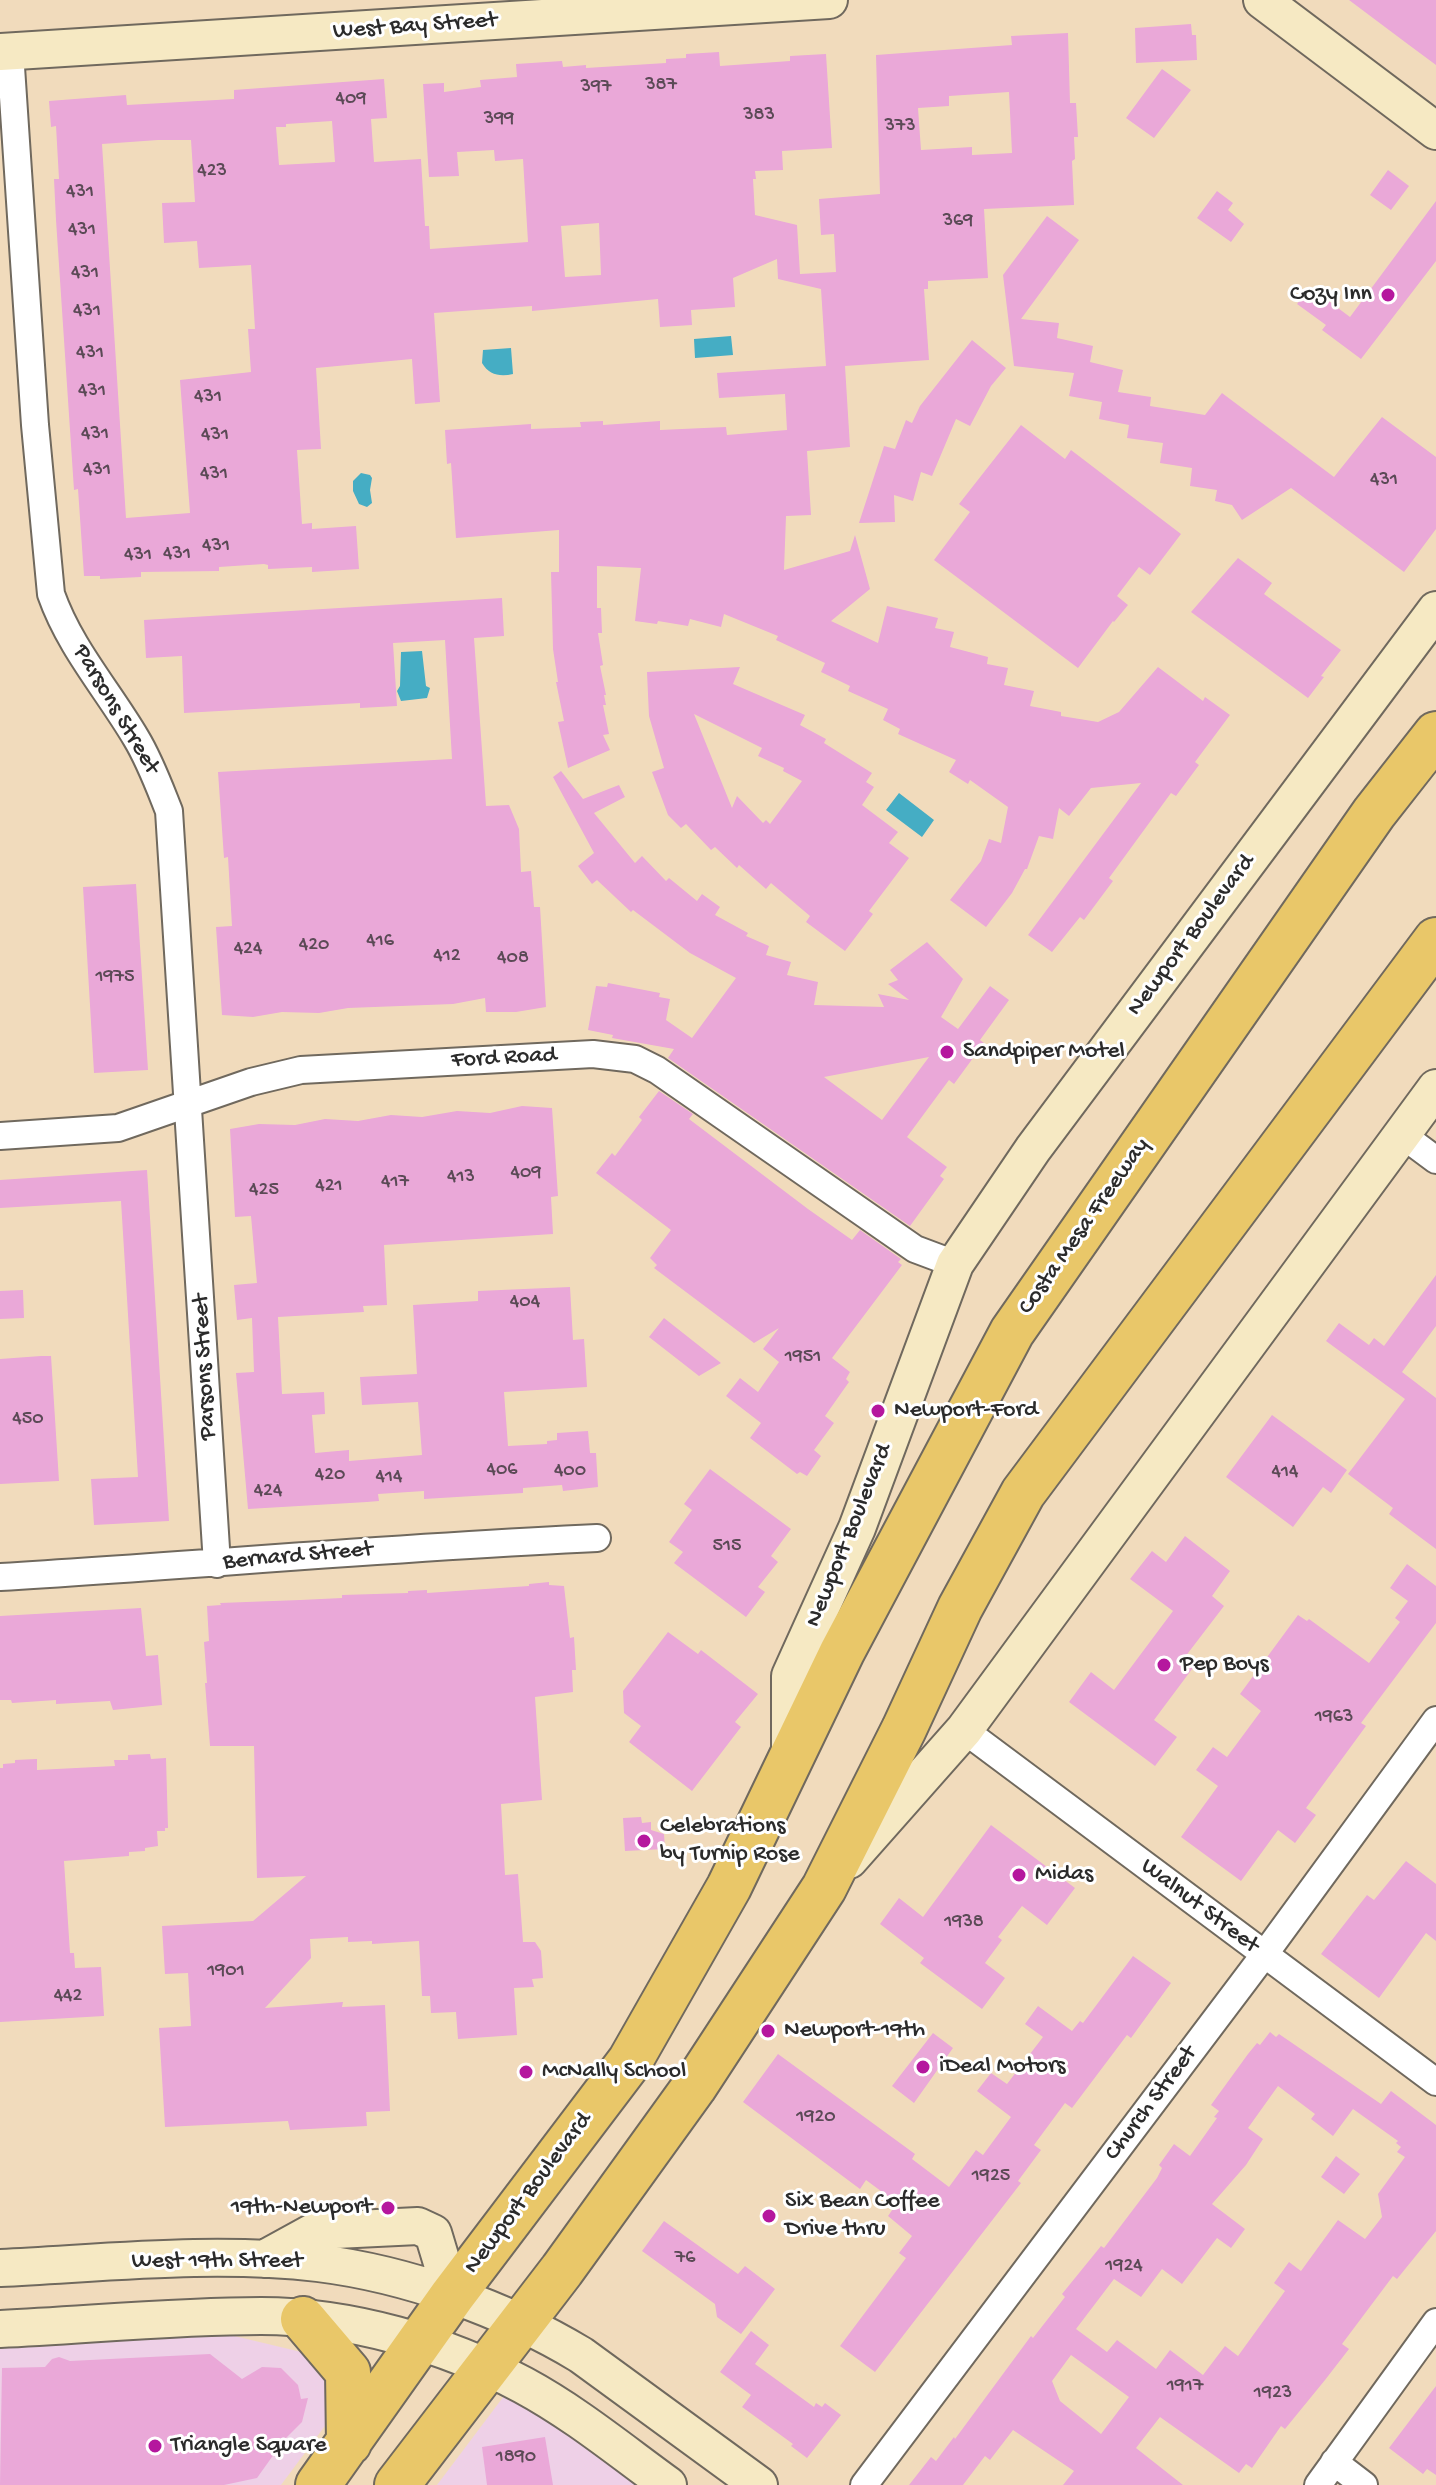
<!DOCTYPE html>
<html>
<head>
<meta charset="utf-8">
<style>
	body { margin:0 }
	canvas { display:block; background:#f1dbbc }
</style>
</head>
<body>
<canvas width="1436" height="2485"></canvas>
<script>
const ctx = document.querySelector('canvas').getContext('2d');
ctx.lineJoin = 'round';
function paint(path, color) {
  ctx.fillStyle = color;
  ctx.fill(path, 'evenodd');
}
function strokePath(path, color, width, dash) {
  ctx.strokeStyle = color;
  ctx.lineWidth = width;
  ctx.lineCap = dash ? 'butt' : 'round';
  ctx.setLineDash(dash || []);
  ctx.stroke(path);
}
function label(font, color, halo, rows, align = 'center') {
  ctx.font = font + ' "Gochi Hand",sans-serif';
  ctx.lineWidth = 6;
  ctx.setLineDash([]);
  ctx.textBaseline = 'middle';
  ctx.strokeStyle = halo;
  ctx.fillStyle = color;
  for (const [text, x, y, turn = 0] of rows) {
    ctx.save();
    ctx.translate(x, y);
    ctx.rotate((+turn || 0) * Math.PI / 180);
    ctx.textAlign = isNaN(turn) ? turn : align;
    if (halo) ctx.strokeText(text, 0, 0);
    ctx.fillText(text, 0, 0);
    ctx.restore();
  }
}
paint(new Path2D(`
	M226,2334l92,22 21,51 -58,78h-281v-139z
	M507,2392l130,93h-200z`), '#eed0e7');
paint(new Path2D(`
	M731,336l2,19 -38,3 -1,-19z
	M511,348l2,26c-13,3 -24,1 -31,-11l1,-13z
	M361,473l9,2 2,3 -2,12 2,13 -5,4 -8,-3 -6,-13v-10z
	M422,651l4,35 4,2 -3,10 -26,3 -4,-10 3,-5 1,-34z
	M899,793l35,27 -12,17 -36,-27z`), '#45adc4');
paint(new Path2D(`
	M1349,0h87v65l-27,-20z
	M1191,24l1,11h4l1,25 -61,3 -1,-35z
	M1068,33l2,70h6l2,34h-4l1,22 -3,2 2,44 -90,4 4,69 -60,3v8h-4l5,71 -84,6 5,81 -43,4 4,64 -25,1 -2,54 66,-19 5,-16 15,54 -39,32 47,22 9,-37 51,12 -3,10 19,4 -4,15 38,10 -1,7 21,4 -4,17 30,6 -4,15 31,6v4l37,6 21,-10 39,-45 45,34 2,-4 25,18 -35,47 4,3 -23,31 -5,-3 -62,85 4,3 -29,39 -4,-3 -28,35 -24,-17 113,-152 -50,5 -22,28 -10,-8 -6,31 -14,-3 -12,33h-2l-13,24 -26,34 -36,-27 31,-39 8,-22 12,4 7,-36 -38,-27 -2,4 -19,-12 7,-12 -58,-26 2,-5 -17,-9 5,-11 -40,-18 2,-5 -29,-14 4,-9 -49,-23 2,-4 -54,-22 -3,13 -31,-8 -2,7 -30,-5 -1,3 -22,-3 6,-53 -44,-2v42h4l1,25h-4l5,32 -3,1 6,29h-2l2,10h-3l6,29 -6,1 7,15 -42,18 -10,-46 6,-1 -8,-39h2l-5,-33 -2,-77h8v-42l-103,8 -5,-75 -4,1 -2,-34 86,-6v5l50,-2 -1,-5 23,-1v4l57,-4v9l66,-3 1,8 60,-5 -2,-36 -66,4 -2,-25 109,-7 -5,-77 -43,-10 -1,-20 -44,19 2,29 -44,3 1,15 -32,2 -2,-28 -126,12v-5l-98,7 6,89 -25,2 -3,-45 -96,9 5,81 -24,1 5,74 10,-1v6l44,-3 3,43 -47,3v-5l-44,2v-4l-4,-1 -45,3v4l-78,1v5l-41,2v-3h-16l-6,-87 -4,1 -18,-270 -2,-41h5l-3,-53 -5,1 -2,-26 77,-6 1,10 107,-6v-9l150,-11 3,39 -16,1 3,43 47,-3 4,67h4l1,23 98,-7 -5,-83 -28,2 -1,-11 -37,2 2,24 -30,1 -6,-93 21,-1v9l37,-5 -1,-7 37,-3 -1,-13 46,-3 1,6 23,-2v3l80,-5v-4l20,-1v-4l33,-2 1,14 70,-5v-5l36,-2 6,94 -50,3 1,19 -28,1 1,8h-3l2,36 42,10 3,49 36,-2 -2,-38 -13,1 -2,-36 61,-5 -4,-139 136,-10 -1,-9zM1009,92l3,61 -40,2v-8l-51,3 -3,-42 31,-2v-10zM332,121l3,41 -56,3 -3,-38h10v-3zM158,140h33l4,62 -33,1 2,40 33,-2 2,27 52,-3 4,64h-7l3,43 -71,8 10,133 -64,5 -24,-374zM599,223l2,52 -36,2 -4,-51z
	M1162,69l29,21 -37,48 -28,-20z
	M1388,170l21,16 -18,24 -21,-15z
	M1217,191l16,12 -5,7 16,14 -13,18 -34,-24z
	M1436,201v60l-75,98 -39,-29 4,-5 -29,-21 13,-17 40,30z
	M1047,216l32,24 -58,79 38,4 -2,15 36,8 -3,16 33,8 -5,22 33,5 -1,9 55,9 17,-22 112,84 48,-60 54,40v72l-32,43 -113,-84 -49,32 -10,-15 -17,-4 2,-11 -27,-4 2,-18 -32,-5 3,-20 -36,-5 2,-13 -30,-6 3,-17 -33,-6 5,-23 -60,-7 -11,-91z
	M972,340l34,28 -15,18 -21,40 -14,-7 -24,57 -11,-4 -8,29 -19,-6 1,27 -36,1 25,-77 11,3 11,-29 6,3 8,-17z
	M1021,425l44,34 6,-9 110,84 -31,41 -11,-8 -22,29 11,9 -14,17 -1,-1 -35,47 -144,-108 36,-48 -11,-8z
	M1238,558l34,25 -8,11 77,56 -20,26 3,1 -16,21 -117,-86z
	M502,598l2,38 -30,2 12,168 23,-1 10,24 2,43 10,-1 3,36h6l6,100 -30,5h-30l-1,-14 -32,6 -105,4 -29,5 -37,-1 -29,5 -31,-2 -6,-88 16,-1 -4,-69 -4,1 -6,-86 234,-13 -7,-119 -52,3 4,63 -37,2v-5l-176,10 -2,-57 -36,2 -2,-38z
	M740,667l-7,17 72,31 -5,10 26,14 -2,4 48,30 -6,9 8,5 -12,18 36,27 -9,11 20,15 -40,53 4,3 -28,37 -39,-29 4,-6 -39,-33 -5,6 -27,-24 -2,3 -22,-21 -4,3 -25,-26 -5,4 -13,-13 -16,-43 12,-4 -15,-52 -2,-44zM694,714l68,34 -4,8 26,12 -1,3 19,10 -32,43 -4,-4 -3,3 -26,-27 -5,12z
	M561,771l22,28 36,-14 6,12 -31,16 41,50 7,-7 24,25 3,-3 28,23 5,-7 18,13 -5,8 33,18 -2,3 23,10 -3,9 25,7 -4,13 31,7 -4,23 70,2 -6,-13 31,6 -21,-16 10,-4 -8,-10 37,-28 36,37 -22,38 17,12 32,-43 19,14 -29,40 4,3 -30,41 -5,-4 -42,57 40,30 -7,9 4,3 -34,47 -242,-168 6,-9 -62,-11 1,-3 -25,-5 8,-44 11,1 1,-4 52,10 -1,4 11,2 -4,21 26,18 44,-60 -46,-25 -57,-43 -2,2 -34,-32 -5,4 -14,-18 16,-13 -41,-76zM929,1057l-47,63 -58,-43z
	M136,884l12,186 -54,3 -11,-186z
	M659,1091l34,23 -4,5 119,90 44,31 8,-10 41,29 -3,3 4,3 -70,93 18,14 -4,7 3,3 -24,34 9,7 -20,27 7,6 -14,20 -7,-4 -3,2 -47,-36 11,-15 -35,-27 14,-18 18,14 21,-30 -16,-13 16,-21 -25,15 -100,-75 3,-3 -7,-7 21,-28 -75,-57 16,-20 3,3 27,-36 -3,-3z
	M522,1106l30,2 6,88 -7,1 2,37 -169,11 3,60 -24,1 1,6 -86,5 4,77 42,-2 1,22 -13,1 3,38 34,-3v11l73,-6 -4,-53 -56,3 -2,-28 57,-3 -4,-69 65,-4v-10l92,-4 3,53 11,-1 3,48 -83,5 4,54 39,-2v-3l10,-1v-7l31,-2 2,22h6l2,34 -35,4 -1,-6 -39,3v5l-99,6v-8l-46,3 1,7 -12,1 -119,7 -12,-136 18,-1 -2,-54 -15,2 -3,-35 23,-2 -6,-67 -16,1 -5,-88 29,-5 36,1 30,-6 33,2 33,-6 31,2 35,-6 33,2z
	M147,1170l22,351 -75,4 -3,-46 47,-2 -17,-276 -121,7v-28z
	M1436,1275v51l-34,46 34,26v151l-47,-35 4,-6 -45,-34 57,-75 -79,-58 13,-18 30,22 5,-7 10,8z
	M23,1290l1,28 -24,1v-28z
	M664,1318l57,45 -22,13 -50,-39z
	M41,1356h10l8,125 -59,3v-125z
	M1272,1415l75,55 -16,23 -8,-6 -30,40 -67,-50z
	M710,1469l81,60 -20,27 7,6 -20,25 7,5 -19,25 -72,-54 9,-11 -14,-10 23,-32 -8,-6z
	M1185,1536l45,35 -18,25 12,10 -39,51 10,8 -41,55 23,17 -22,29 -86,-64 22,-30 23,18 59,-79 -43,-32 22,-28 14,11z
	M1407,1564l29,22v37l-75,100 5,3 -60,82 10,7 -21,28 -17,-13 -37,51 -60,-44 37,-51 -22,-16 17,-23 14,10 34,-46 -21,-17 58,-79 9,6 2,-2 60,44 31,-41 -5,-4 13,-17 -18,-13z
	M549,1582v3l15,1 6,52 4,-1 2,33h-4l1,22 -38,5 7,103 -41,4 4,71 13,-1 5,68h12l6,9 2,27 -11,1 2,8 -20,1 3,47 -59,4 -2,-27 -25,1 -1,-17h-8l-3,-55 -47,3v-3l-24,1v-5l-38,2 1,19 -46,50 78,-6 -1,5 43,-2 5,106 -24,1 1,14 -77,4 -2,-9 -123,6 -6,-99 32,-2 -3,-53 -23,1 -3,-48 91,-5 53,-45 -49,2 -3,-132h-44l-5,-63h2l-3,-41 5,-1 -2,-35 14,-1 -1,-2 80,-3 42,-2v-3l66,-2v-2l19,-1v3l102,-7v-2z
	M141,1608l5,48 12,-1 4,50 -49,5 -3,-9 -54,3v-4l-44,3 -1,-3h-11v-84z
	M668,1632l30,22 3,-4 57,44 -23,28 6,5 -49,64 -63,-49 12,-16 -17,-13 -1,-22z
	M150,1754l1,5 15,-1 2,70h-3v3h-8l1,15 -13,2v3l-16,1v4l-65,5 6,92h4l1,15 26,-1 3,49 -104,6v-254h3v-4l12,-1v-3l22,-1v11l78,-4 -1,-6h14v-5z
	M641,1817l1,6 9,-1v8l13,4 1,15 -40,2 -2,-33z
	M991,1825l84,63 -28,37 -25,-19 -24,31 4,3 -17,23 20,15 -23,31 -62,-46 4,-5 -44,-34 19,-26 24,19z
	M1406,1861l30,23v57l-10,-8 -47,65 -58,-44 46,-59 7,5z
	M1133,1956l38,27 -40,55 -4,-3 -55,73 -7,-5 -31,42 7,5 -23,31 3,2 -146,189 -35,-26 66,-88 -7,-5 13,-17 -24,-20 9,-13 -31,-23 -6,9 -117,-87 35,-48 137,100 -3,5 37,28 27,-37 7,5 28,-38 -34,-26 14,-18 16,11 36,-47 -18,-13 13,-18 34,25 8,-10 3,2z
	M1270,2032l6,5 3,-3 102,70 10,-13 45,34v106l-39,48 -4,-3 -51,68 7,5 -24,31 -40,49 -4,-3 -29,42 -6,-4 -7,9 -79,-56 -24,31 47,37h-120l11,-14 -61,-41 -23,30 -5,-4 -22,29h-54l22,-28 5,4 18,-24 1,2 76,-103 2,2 32,-41 -3,-3 39,-48 3,2 53,-70 5,-10 -3,-3 15,-21 16,12 27,-38 -3,-1 5,-6 -8,-6 37,-51 9,-11 3,2zM1278,2086l37,28 -4,5 22,17 20,-27 45,32 -2,2 5,4 -4,5 8,5 -27,37 4,23 -17,22 -27,-19 -37,51 -12,-9 -15,21 11,8 -47,65 -13,-10 -22,29 -33,-25 -14,19 -39,-29 -10,12 -31,-23 38,-50 27,18 21,-28 20,15 35,-46 14,10 14,-19 -33,-25 34,-39 17,-26 -15,-11zM1071,2355l58,42 -28,37 -41,-33 -8,-20z
	M933,2033l20,15 -39,55 -22,-17z
	M1336,2156l24,18 -16,20 -23,-17z
	M664,2221l74,53 7,-8 30,23 -34,45 -24,-17 -2,-13 -73,-53z
	M751,2331l18,14 -14,19 59,43 2,-4 6,4 3,-4 16,12 -34,43 -16,-12 2,-2 -51,-37 9,-12 -31,-23z
	M210,2354l32,25 20,-12 19,1 17,17 3,14 7,-1 -6,24 -18,18 -27,38 -33,7h-224l2,-117 43,-1 7,-8 7,-2 11,4z
	M1436,2386v89l-9,-6 -4,5 -34,-26z
	M545,2437l8,48h-66l-5,-38z`), '#eaa8d8');
const street = new Path2D(`
	M10,52l25,373 16,169c19,54 56,95 85,144 14,23 23,48 33,73l48,753
	M1401,1134l35,26
	M0,1136l118,-8 133,-46 50,-12 292,-16 42,5 22,11 258,179 40,15
	M0,1577c199,-12 398,-30 597,-39
	M964,1730l472,352
	M1334,2462l30,23
	M864,2485l400,-530 172,-235
	M1318,2485l118,-163`);
const secondary = new Path2D(`
	M1262,0l174,131
	M0,52l829,-52
	M790,1755v-79l67,-148 98,-264 78,-115 403,-539
	M849,1860l115,-130 472,-642
	M264,2259l51,-28 103,-5 15,7 19,63
	M0,2268c105,-5 212,-17 318,-5 89,11 187,46 263,92l178,130
	M0,2329c86,-4 175,-13 261,-13 89,0 185,28 262,69 52,28 98,66 145,100`);
const highway = new Path2D(`
	M303,2319l45,53 1,71
	M318,2485l134,-189 178,-235 99,-174 113,-235 170,-320 362,-519 62,-79
	M397,2485l165,-215 132,-183 130,-199 80,-159 56,-121 63,-115 413,-553`);
strokePath(street, '#70695e', 30);
strokePath(secondary, '#70695e', 40);
strokePath(highway, '#70695e', 48);
strokePath(street, '#fff', 26);
strokePath(secondary, '#f6e9c3', 36);
strokePath(highway, '#e9c769', 44);
for (const [x, y, r, color] of [
	[1388,295,8,"#b5179e"],
	[947,1052,8,"#b5179e"],
	[878,1411,8,"#b5179e"],
	[1164,1665,8,"#b5179e"],
	[644,1841,8,"#b5179e"],
	[1019,1875,8,"#b5179e"],
	[768,2031,8,"#b5179e"],
	[923,2067,8,"#b5179e"],
	[526,2072,8,"#b5179e"],
	[388,2208,8,"#b5179e"],
	[769,2216,8,"#b5179e"],
	[155,2446,8,"#b5179e"]
]) {
  const dot = new Path2D();
  dot.arc(x, y, r, 0, 2 * Math.PI);
  ctx.fillStyle = color;
  ctx.fill(dot);
  strokePath(dot, '#fff', 3);
}
label('20px', '#5b4a56', null, [
	["387",661,86],
	["397",596,88],
	["409",351,100],
	["383",759,116],
	["399",499,120],
	["373",900,127],
	["423",212,172],
	["431",80,193],
	["369",958,222],
	["431",82,231],
	["431",85,274],
	["431",87,312],
	["431",90,354],
	["431",92,392],
	["431",208,398],
	["431",95,435],
	["431",215,436],
	["431",97,471],
	["431",214,475],
	["431",1384,481],
	["431",216,547],
	["431",177,555],
	["431",138,556],
	["416",380,942],
	["420",314,946],
	["424",248,950],
	["412",447,957],
	["408",513,959],
	["1975",115,978],
	["409",526,1174],
	["413",461,1178],
	["417",395,1183],
	["421",329,1187],
	["425",264,1191],
	["404",525,1303],
	["1951",803,1358],
	["450",28,1420],
	["406",502,1471],
	["400",570,1472],
	["414",1285,1473],
	["420",330,1476],
	["414",389,1478],
	["424",268,1492],
	["515",727,1547],
	["1963",1334,1718],
	["1938",964,1923],
	["1901",226,1972],
	["442",68,1997],
	["1920",816,2118],
	["1925",991,2177],
	["76",685,2259],
	["1924",1124,2267],
	["1917",1185,2387],
	["1923",1273,2394],
	["1890",516,2458]
]);
label('24px', '#2b2b2b', '#fff', [
	["West Bay Street",415,27,-4],
	["Parsons Street",115,710,59],
	["Newport Boulevard",1192,936,-53],
	["Ford Road",504,1059,-3],
	["Costa Mesa Freeway",1085,1227,-55],
	["Parsons Street",206,1367,-93],
	["Newport Boulevard",850,1536,-68],
	["Bernard Street",298,1557,-5],
	["Walnut Street",1199,1907,37],
	["Church Street",1152,2104,-53],
	["Newport Boulevard",529,2194,-53],
	["West 19th Street",217,2262]
]);
label('24px', '#2b2b2b', '#fff', [
	["Cozy Inn",1372,295,"right"],
	["Sandpiper Motel",963,1052],
	["Newport-Ford",894,1411],
	["Pep Boys",1180,1665],
	["Celebrations",660,1827],
	["by Turnip Rose",660,1855],
	["Midas",1035,1875],
	["Newport-19th",784,2031],
	["iDeal Motors",939,2067],
	["McNally School",542,2072],
	["Six Bean Coffee",785,2202],
	["Drive thru",785,2230],
	["19th-Newport",372,2208,"right"],
	["Triangle Square",171,2446]
], 'left');
</script>
</body>
</html>
